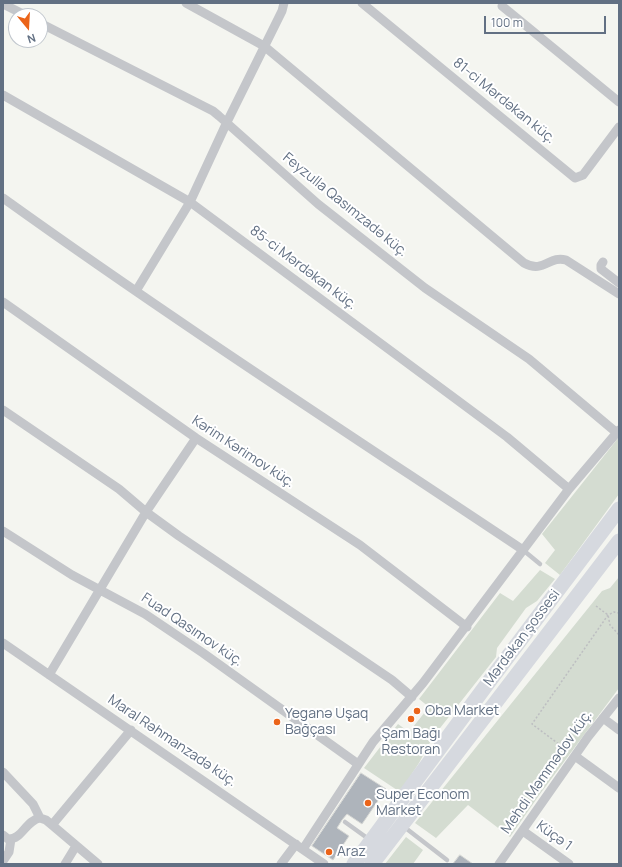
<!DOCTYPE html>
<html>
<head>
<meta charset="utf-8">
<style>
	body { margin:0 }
	#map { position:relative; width:622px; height:867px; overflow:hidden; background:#f4f5f0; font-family:Manrope,sans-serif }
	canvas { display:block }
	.frame { position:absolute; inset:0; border:4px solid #627083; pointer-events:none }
	.north { position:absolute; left:8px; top:8px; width:40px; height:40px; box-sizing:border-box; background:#fff; border:1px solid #c0c6cd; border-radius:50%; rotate:162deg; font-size:11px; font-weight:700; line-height:16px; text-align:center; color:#627083 }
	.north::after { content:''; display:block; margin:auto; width:14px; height:18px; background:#eb6419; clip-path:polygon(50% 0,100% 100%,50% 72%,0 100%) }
	.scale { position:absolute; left:484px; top:16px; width:122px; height:18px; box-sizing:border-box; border:2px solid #627083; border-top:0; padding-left:5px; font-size:12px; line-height:14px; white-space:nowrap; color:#627083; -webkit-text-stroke:3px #fff; paint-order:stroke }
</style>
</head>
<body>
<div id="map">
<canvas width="622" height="867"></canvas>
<div class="frame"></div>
<div class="north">N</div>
<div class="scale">100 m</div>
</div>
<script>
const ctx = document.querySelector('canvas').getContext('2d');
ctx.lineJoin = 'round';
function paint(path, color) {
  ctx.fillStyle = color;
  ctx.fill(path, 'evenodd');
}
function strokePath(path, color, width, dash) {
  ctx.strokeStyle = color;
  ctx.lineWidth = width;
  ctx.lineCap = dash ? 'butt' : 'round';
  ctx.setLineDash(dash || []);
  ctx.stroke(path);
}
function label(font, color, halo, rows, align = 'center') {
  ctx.font = font + ' Manrope,sans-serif';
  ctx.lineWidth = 4;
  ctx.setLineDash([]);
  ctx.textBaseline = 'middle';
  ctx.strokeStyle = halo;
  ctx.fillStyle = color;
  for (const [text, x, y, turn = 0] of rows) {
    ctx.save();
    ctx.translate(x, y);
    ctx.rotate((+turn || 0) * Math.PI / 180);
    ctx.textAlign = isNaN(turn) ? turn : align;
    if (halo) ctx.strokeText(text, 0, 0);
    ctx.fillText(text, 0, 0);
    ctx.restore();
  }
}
paint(new Path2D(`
	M619,437v57l-59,81 -15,-12 10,-13 -13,-16z
	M540,570l15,9 -18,22 -11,7 -29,40 -1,9 -63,80 -14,26 -19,29 -36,-24 34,-44 11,8 20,-25 -10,-8 81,-106 13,8z
	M619,577v111l-79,106 -30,43 -42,-32 -32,33 -21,-15 187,-232 8,-3z
	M406,837l17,13 -10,14h-28z`), '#d4dcd1');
const building = new Path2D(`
	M361,773l25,16 -24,35 -15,-10 -5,6 -5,8 12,8 -16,24 -21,-14z
	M460,855l13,9h-20z`);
paint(building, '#aeb4bb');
strokePath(building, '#d5d6d3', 1);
strokePath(new Path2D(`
	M596,606l12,9 2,10 9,10
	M568,751l-36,-27 76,-109 6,-3 5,1`), '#bdbec1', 1.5, [2, 2]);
strokePath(new Path2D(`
	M523,550l17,14
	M345,822l25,18
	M403,826l44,34`), '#c4c6ca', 4.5);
strokePath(new Path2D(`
	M186,3l78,43 260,217c20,11 25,-8 42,-3l53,34
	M362,3l213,175 8,-3 36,-48
	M3,4l24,12
	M502,6l117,96
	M40,23l173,88 6,5 99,88 107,84 104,71 88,74
	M3,95l187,107 317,235 62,52
	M3,198c170,122 346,236 520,352
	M603,262l-2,3v4l18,14
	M136,291l54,-89 37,-80 55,-111 2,-8
	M3,302l193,136 164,107 107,82
	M3,410l116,79 27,23 33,24 213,144 20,17
	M3,531l69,44 73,39 58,39 155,111
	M3,643l321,221
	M49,675l97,-163 50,-74
	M603,718l16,12
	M575,756l44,32
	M3,772l30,32 7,14 6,2 6,5 46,39
	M52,825l79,-95
	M523,831l46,33
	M3,835l5,4c14,1 18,-19 32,-21
	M303,849l70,-107 50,-59 146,-194 50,-59
	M3,861l6,-9 2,-13
	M65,864l11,-18
	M281,864l15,-20
	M499,864l89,-127 31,-39`), '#c4c6ca', 9);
strokePath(new Path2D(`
	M354,864l131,-177 134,-178
	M372,864l247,-323`), '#d6d9df', 15);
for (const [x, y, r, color] of [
	[417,711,4,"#eb6419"],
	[411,719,4,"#eb6419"],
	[277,722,4,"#eb6419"],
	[368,803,4,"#eb6419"],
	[329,852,4,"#eb6419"]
]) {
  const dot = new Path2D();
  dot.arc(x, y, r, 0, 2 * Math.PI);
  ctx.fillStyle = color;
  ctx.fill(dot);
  strokePath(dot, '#fff', 1.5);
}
label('14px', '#627083', '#fff', [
	["81-ci Mərdəkan küç.",504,101,39],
	["Feyzulla Qasımzadə küç.",345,205,39],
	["85-ci Mərdəkan küç.",303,268,37],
	["Kərim Kərimov küç.",243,452,33],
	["Fuad Qasımov küç.",192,630,34],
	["Mərdəkan şossesi",522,638,-53],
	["Maral Rəhmanzadə küç.",172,741,34],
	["Mehdi Məmmədov küç.",547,772,-55],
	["Küçə 1",554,836,36]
]);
label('14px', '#627083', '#fff', [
	["Oba Market",425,711],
	["Yeganə Uşaq",285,714],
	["Bağçası",285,730],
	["Şam Bağı",411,734,"center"],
	["Restoran",411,750,"center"],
	["Super Econom",376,795],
	["Market",376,811],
	["Araz",337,852]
], 'left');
</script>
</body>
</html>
